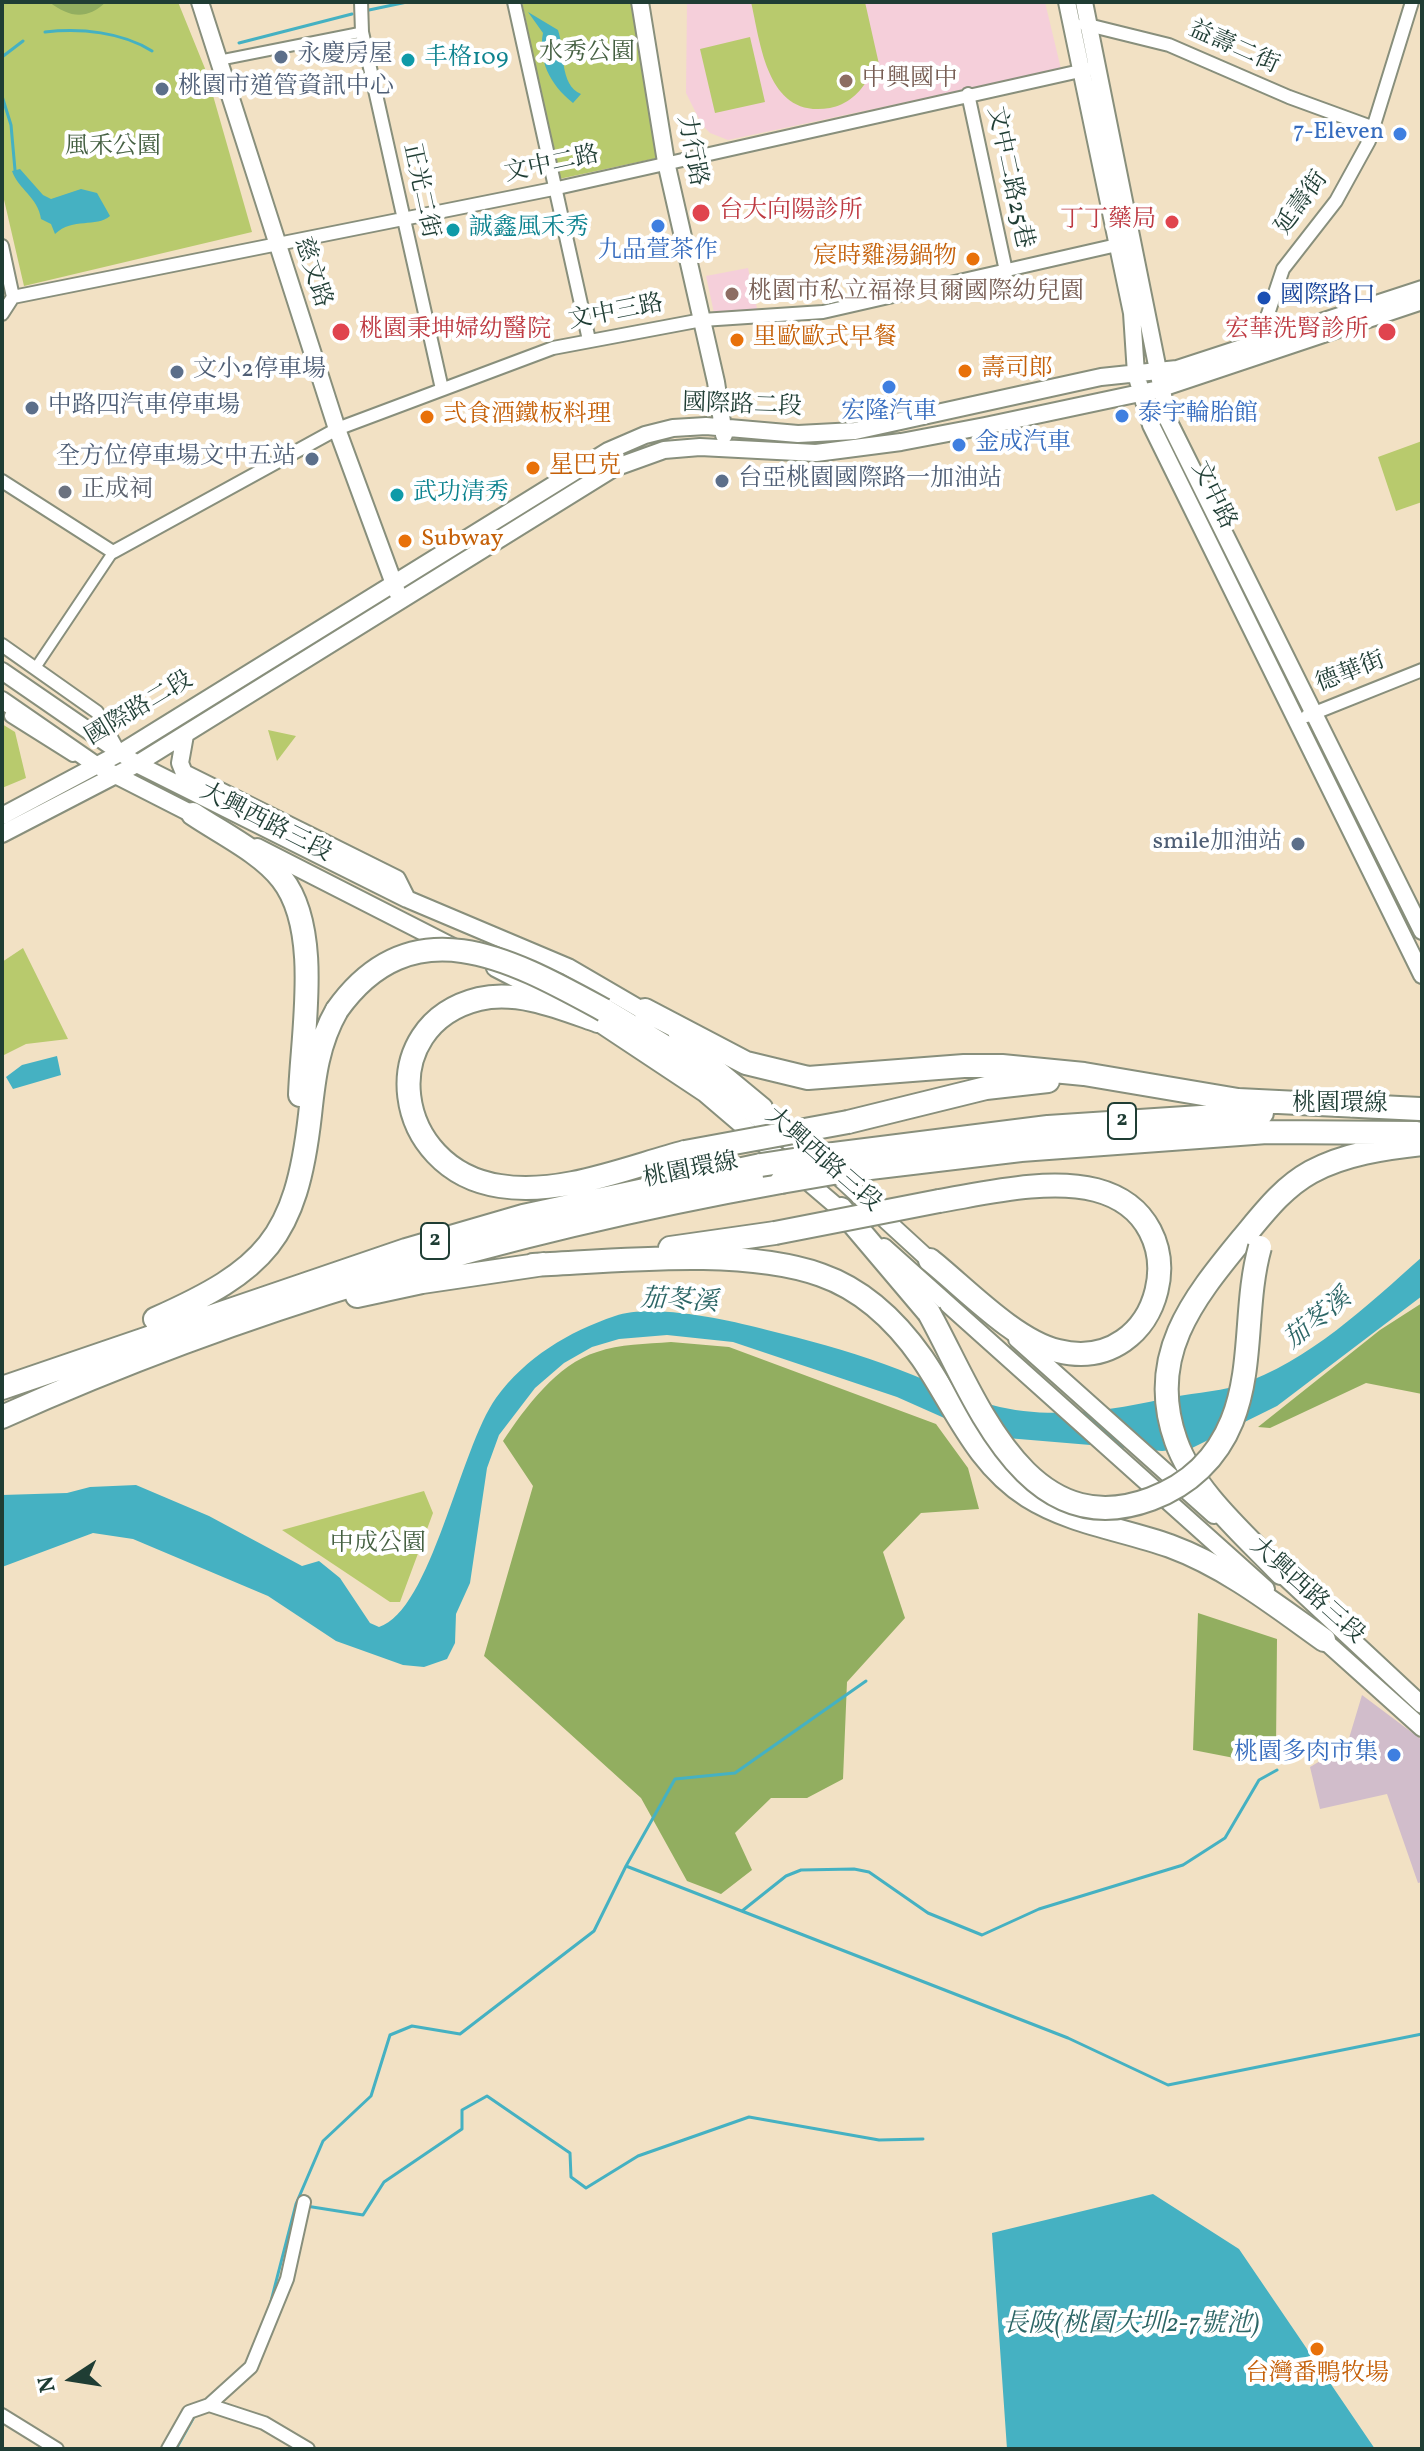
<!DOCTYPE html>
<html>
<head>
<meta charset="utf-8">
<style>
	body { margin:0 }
	#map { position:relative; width:1424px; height:2451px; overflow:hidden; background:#f2e1c4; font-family:Vollkorn,serif }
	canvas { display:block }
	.frame { position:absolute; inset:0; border:4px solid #1f3d34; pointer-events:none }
	.north { position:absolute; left:32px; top:2339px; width:80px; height:80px; -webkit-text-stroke:6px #fff; paint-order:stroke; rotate:258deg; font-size:22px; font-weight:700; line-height:32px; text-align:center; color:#1f3d34 }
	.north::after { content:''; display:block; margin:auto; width:28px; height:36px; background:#1f3d34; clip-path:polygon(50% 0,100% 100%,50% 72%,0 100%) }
</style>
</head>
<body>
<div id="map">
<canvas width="1424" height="2451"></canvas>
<div class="frame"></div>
<div class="north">N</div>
</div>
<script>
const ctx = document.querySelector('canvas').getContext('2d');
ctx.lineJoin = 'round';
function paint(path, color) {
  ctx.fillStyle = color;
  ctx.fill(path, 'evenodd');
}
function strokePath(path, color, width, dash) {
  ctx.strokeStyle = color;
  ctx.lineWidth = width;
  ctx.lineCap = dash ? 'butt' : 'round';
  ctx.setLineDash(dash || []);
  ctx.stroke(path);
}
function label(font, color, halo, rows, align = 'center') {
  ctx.font = font + ' Vollkorn,"Noto Serif TC",serif';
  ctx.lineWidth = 8;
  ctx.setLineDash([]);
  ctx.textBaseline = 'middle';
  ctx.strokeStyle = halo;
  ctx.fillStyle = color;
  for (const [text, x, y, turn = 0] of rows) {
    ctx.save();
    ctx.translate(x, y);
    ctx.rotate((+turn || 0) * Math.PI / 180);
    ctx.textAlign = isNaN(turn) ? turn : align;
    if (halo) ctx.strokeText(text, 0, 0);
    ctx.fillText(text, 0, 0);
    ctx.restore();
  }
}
paint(new Path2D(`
	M687,2h358l16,67 -333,71 -18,-7 -8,-8 -16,-32z
	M748,268l10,45h-44l-8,-37z`), '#f5cfda');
paint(new Path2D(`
	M1362,1695l60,45v142l-4,1 -31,-89 -67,15 -10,-42 37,-22z`), '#d1bdcb');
paint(new Path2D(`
	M2,2h176l28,69 46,161 -228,54 -22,-95z
	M522,2h109l26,156 -98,21z
	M751,2h114l18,80 -13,3 -2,-7c-7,15 -22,27 -38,30 -63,11 -69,-63 -79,-106z
	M750,37l15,65 -50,11 -15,-64z
	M1422,441v61l-26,9 -18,-54z
	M2,724l13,8 11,46 -24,10z
	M268,730l28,6 -19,25z
	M23,948l45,91 -42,5 -24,12v-94z
	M424,1491l9,22 -33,89h-10l-108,-72z`), '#b8ca6d');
paint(new Path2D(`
	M49,2h57c-20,19 -37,15 -57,0z
	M1422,1303v91l-56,-11 -96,45 -12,-1 122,-97z
	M671,1342l58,5 207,77 32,44 11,41 -58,4 -38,39 22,66 -58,64 -4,97 -36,19h-36l-36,35 17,37 -31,24 -34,-13 -46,-83 -157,-142 49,-170 -30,-45c22,-33 54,-77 94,-89 23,-8 49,-8 74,-10z
	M1198,1613l79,26 -1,110 -16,14 -67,-13z`), '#92ae60');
paint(new Path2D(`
	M528,12l30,18c7,20 1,55 23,64l-8,9c-24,-19 -35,-44 -30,-70z
	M20,169l23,26 8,4 30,-10 16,4 13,23c-14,12 -37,1 -55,18l-4,-10 -10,-5c-3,-22 -23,-30 -29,-48z
	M57,1056l4,19 -48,14 -7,-12 16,-12z
	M1422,1257v39l-145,110 -85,42 -30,3 -155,-13 -38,-9 -72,-32 -164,-55 -66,-7 -48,4 -27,8 -28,16 -29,25 -36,47 -12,33 -17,115 -14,31 -1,29 -8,16 -23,8 -21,-2 -67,-24 -68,-45 -135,-57 -40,-6 -91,34v-72l65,-2 23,-6 46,-2 73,31 93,50 17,-5 21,17 30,45 9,4c52,-16 81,-179 117,-229 30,-41 72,-66 119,-82 38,-13 114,4 152,14 40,10 79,20 117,34 36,13 72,30 108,41 55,15 117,6 171,-6 25,-6 51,-6 76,-14 69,-23 129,-80 183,-128z
	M1153,2194l86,55 136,200h-368l-15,-216z`), '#45b1c2');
strokePath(new Path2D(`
	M369,10l38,-8
	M45,32c36,-4 77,0 107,19
	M239,43l113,-29
	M2,57l21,-16
	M2,96l9,29 4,45
	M626,1866l49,-87 60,-6 131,-92
	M742,1911l44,-35 15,-6 53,-1 15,3 59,41 54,22 57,-26 144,-44 42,-27 34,-58 18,-10
	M306,2206l57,9 21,-33 78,-53v-19l25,-14 83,57 1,24 15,11 52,-32 111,-39 130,23 44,-1
	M270,2305l26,-101 27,-63 48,-45 19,-61 22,-9 48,8 134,-103 32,-65 442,172 100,47 254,-51
	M176,2449l19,-34`), '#45b1c2', 3);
const pedestrian = new Path2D(`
	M221,60l141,-28
	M36,667l77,-115`);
const minor = new Path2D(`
	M361,2l1,30 80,357
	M514,2l75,338
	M1084,24l85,21 120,52 85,31
	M968,94l38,177
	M2,246l11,51 -11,17
	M13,297l540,-108 545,-122
	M1268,340l-4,-14 19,-57 53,-68 33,-60 43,-139
	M2,481l111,71 224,-123 216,-81 149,-28 121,-8 294,-67
	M2,645l95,67 21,38
	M11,716l62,39
	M1307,716l115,-46
	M209,2405l42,-38 36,-88 17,-77
	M2,2415l55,34
	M168,2449l21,-37 20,-7 55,18 44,26`);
const tertiary = new Path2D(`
	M200,2l137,427 60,163
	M640,2l26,160 50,220 8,53
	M1067,2l65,311 4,61 15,51 271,550
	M1084,2l84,418 254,511
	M2,671l135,93 270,135 161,68 84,49
	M2,700l94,65 104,53
	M185,735l-5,28 4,10 213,106 10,20
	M2,816l118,-63 488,-302 37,-16 28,-7 33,-2 92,8 57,-3 246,-54 76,-8 245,-80
	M2,834l135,-70 477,-296 50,-18 36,-3 116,6 85,-11 84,-16 174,-37 263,-88
	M257,847l200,102
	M495,968l62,32
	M588,1016l116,77 144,123
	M677,1035l87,72
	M830,1169l107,98
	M884,1247l382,342
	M1017,1339l197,176
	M1274,1567l148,138
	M1316,1633l106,95`);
const motorway = new Path2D(`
	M193,814c28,19 68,38 89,65 40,51 20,154 18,216
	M604,1010l73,44 147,110
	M645,1010l101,53 62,15 156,-12h38l82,8 154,26 182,9
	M598,1021c-37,-13 -79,-31 -119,-22 -106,26 -87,171 21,187 60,10 128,-19 185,-34
	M848,1122l138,-34 62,-7
	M826,1155l222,-28 214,-14
	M845,1171l176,-21 246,-18 150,1
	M841,1209l88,104
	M670,1248l105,-15
	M930,1260c35,28 85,81 128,91 105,26 145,-133 38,-161 -48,-12 -109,3 -157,11
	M533,1265c84,-4 209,-18 288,10 43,15 75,46 101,83 33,48 54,105 106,138 43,27 94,33 142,50 57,21 105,59 154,94
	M357,1296l65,-14 122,-18
	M155,1319c110,-49 141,-80 155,-204 4,-38 8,-72 27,-105
	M2,1388l404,-138 117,-34 238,-51
	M2,1417c249,-112 511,-187 779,-235
	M1281,1573c-37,-39 -87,-81 -105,-132 -30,-84 16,-141 66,-202 21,-25 40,-51 69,-67 33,-18 74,-24 111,-28`);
strokePath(pedestrian, '#888f7c', 13);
strokePath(minor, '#888f7c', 16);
strokePath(tertiary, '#888f7c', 20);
strokePath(motorway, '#888f7c', 26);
strokePath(pedestrian, '#fff', 9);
strokePath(minor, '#fff', 12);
strokePath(tertiary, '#fff', 16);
strokePath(motorway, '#fff', 22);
const motorwayBridge = new Path2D(`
	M337,1010c76,-107 177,-49 267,0
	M685,1152l163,-30
	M761,1165l65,-10
	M781,1182l64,-11
	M775,1233l164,-32
	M929,1313c46,83 96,233 222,186 38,-14 66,-41 81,-78 22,-55 12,-117 28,-174`);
strokePath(motorwayBridge, '#888f7c', 26, []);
strokePath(motorwayBridge, '#fff', 22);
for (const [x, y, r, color] of [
	[281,57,8,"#5c6f8a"],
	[408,60,8,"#0f9aa8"],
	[846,81,8,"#8d6e63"],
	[162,89,8,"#5c6f8a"],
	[1400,134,8,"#3f7fe0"],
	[701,213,10,"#e0444e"],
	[1172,222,8,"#e0444e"],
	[658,226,8,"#3f7fe0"],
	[453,230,8,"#0f9aa8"],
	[973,259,8,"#e8710a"],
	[732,294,8,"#8d6e63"],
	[1264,298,8,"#1a4fb4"],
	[341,332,10,"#e0444e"],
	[1387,332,10,"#e0444e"],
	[737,340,8,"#e8710a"],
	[965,371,8,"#e8710a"],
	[177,372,8,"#5c6f8a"],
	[889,387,8,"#3f7fe0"],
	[32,408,8,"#5c6f8a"],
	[1122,416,8,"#3f7fe0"],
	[427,417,8,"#e8710a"],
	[959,445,8,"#3f7fe0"],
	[312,459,8,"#5c6f8a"],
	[533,468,8,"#e8710a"],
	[722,481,8,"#5c6f8a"],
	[65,492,8,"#6b7280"],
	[397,495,8,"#0f9aa8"],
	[405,541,8,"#e8710a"],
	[1298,844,8,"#5c6f8a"],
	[1394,1755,8,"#3f7fe0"],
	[1317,2349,8,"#e8710a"]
]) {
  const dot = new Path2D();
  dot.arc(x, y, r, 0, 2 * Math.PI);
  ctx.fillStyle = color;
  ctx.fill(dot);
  strokePath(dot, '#fff', 3);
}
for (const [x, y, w] of [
	[1122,1121,28],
	[435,1241,28]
]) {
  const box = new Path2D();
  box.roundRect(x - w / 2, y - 18, w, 36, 6);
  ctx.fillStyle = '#fff';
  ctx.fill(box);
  strokePath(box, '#1f3d34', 2);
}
label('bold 22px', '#1f3d34', null, [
	["2",1122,1121],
	["2",435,1241]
]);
label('24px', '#1f3d34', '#fff', [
	["益壽二街",1233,49,24],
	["力行路",690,151,79],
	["文中二路",552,166,-12],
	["文中二路25巷",1008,178,78],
	["正光二街",419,191,78],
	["延壽街",1303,204,-54],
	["慈文路",311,273,72],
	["文中三路",616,314,-11],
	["國際路二段",742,407,2],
	["文中路",1212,496,64],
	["德華街",1351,674,-21],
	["國際路二段",140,710,-31],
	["大興西路三段",265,824,27],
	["桃園環線",1340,1106],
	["大興西路三段",822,1161,41],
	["桃園環線",691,1172,-11],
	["大興西路三段",1306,1592,42]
]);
label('24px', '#456042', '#fff', [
	["水秀公園",587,55],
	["風禾公園",113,149],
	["中成公園",378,1546]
]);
label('24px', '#4e5e75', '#fff', [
	["永慶房屋",297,57],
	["桃園市道管資訊中心",178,89],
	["文小2停車場",193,372],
	["中路四汽車停車場",48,408],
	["全方位停車場文中五站",296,459,"right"],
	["台亞桃園國際路一加油站",738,481],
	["smile加油站",1282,844,"right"]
], 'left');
label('24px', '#0d838f', '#fff', [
	["丰格109",424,60],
	["誠鑫風禾秀",469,230],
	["武功清秀",413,495]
], 'left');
label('24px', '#785e54', '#fff', [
	["中興國中",862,81],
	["桃園市私立福祿貝爾國際幼兒園",748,294]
], 'left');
label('24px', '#366cbe', '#fff', [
	["7-Eleven",1384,134],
	["九品萱茶作",658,253,"center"],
	["宏隆汽車",889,414,"center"],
	["泰宇輪胎館",1138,416,"left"],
	["金成汽車",975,445,"left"],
	["桃園多肉市集",1378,1755]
], 'right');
label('24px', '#be3a42', '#fff', [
	["台大向陽診所",719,213],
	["丁丁藥局",1156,222,"right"],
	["桃園秉坤婦幼醫院",359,332],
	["宏華洗腎診所",1369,332,"right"]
], 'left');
label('24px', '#c56008', '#fff', [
	["宸時雞湯鍋物",957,259,"right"],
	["里歐歐式早餐",753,340],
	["壽司郎",981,371],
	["弍食酒鐵板料理",443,417],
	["星巴克",549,468],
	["Subway",421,541],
	["台灣番鴨牧場",1317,2376,"center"]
], 'left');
label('24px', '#164399', '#fff', [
	["國際路口",1280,298]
], 'left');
label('24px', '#5b616d', '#fff', [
	["正成祠",81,492]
], 'left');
label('italic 26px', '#2c6666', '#fff', [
	["茄苳溪",679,1303,3],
	["茄苳溪",1319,1321,-39],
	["長陂(桃園大圳2-7號池)",1131,2326]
]);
</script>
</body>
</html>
